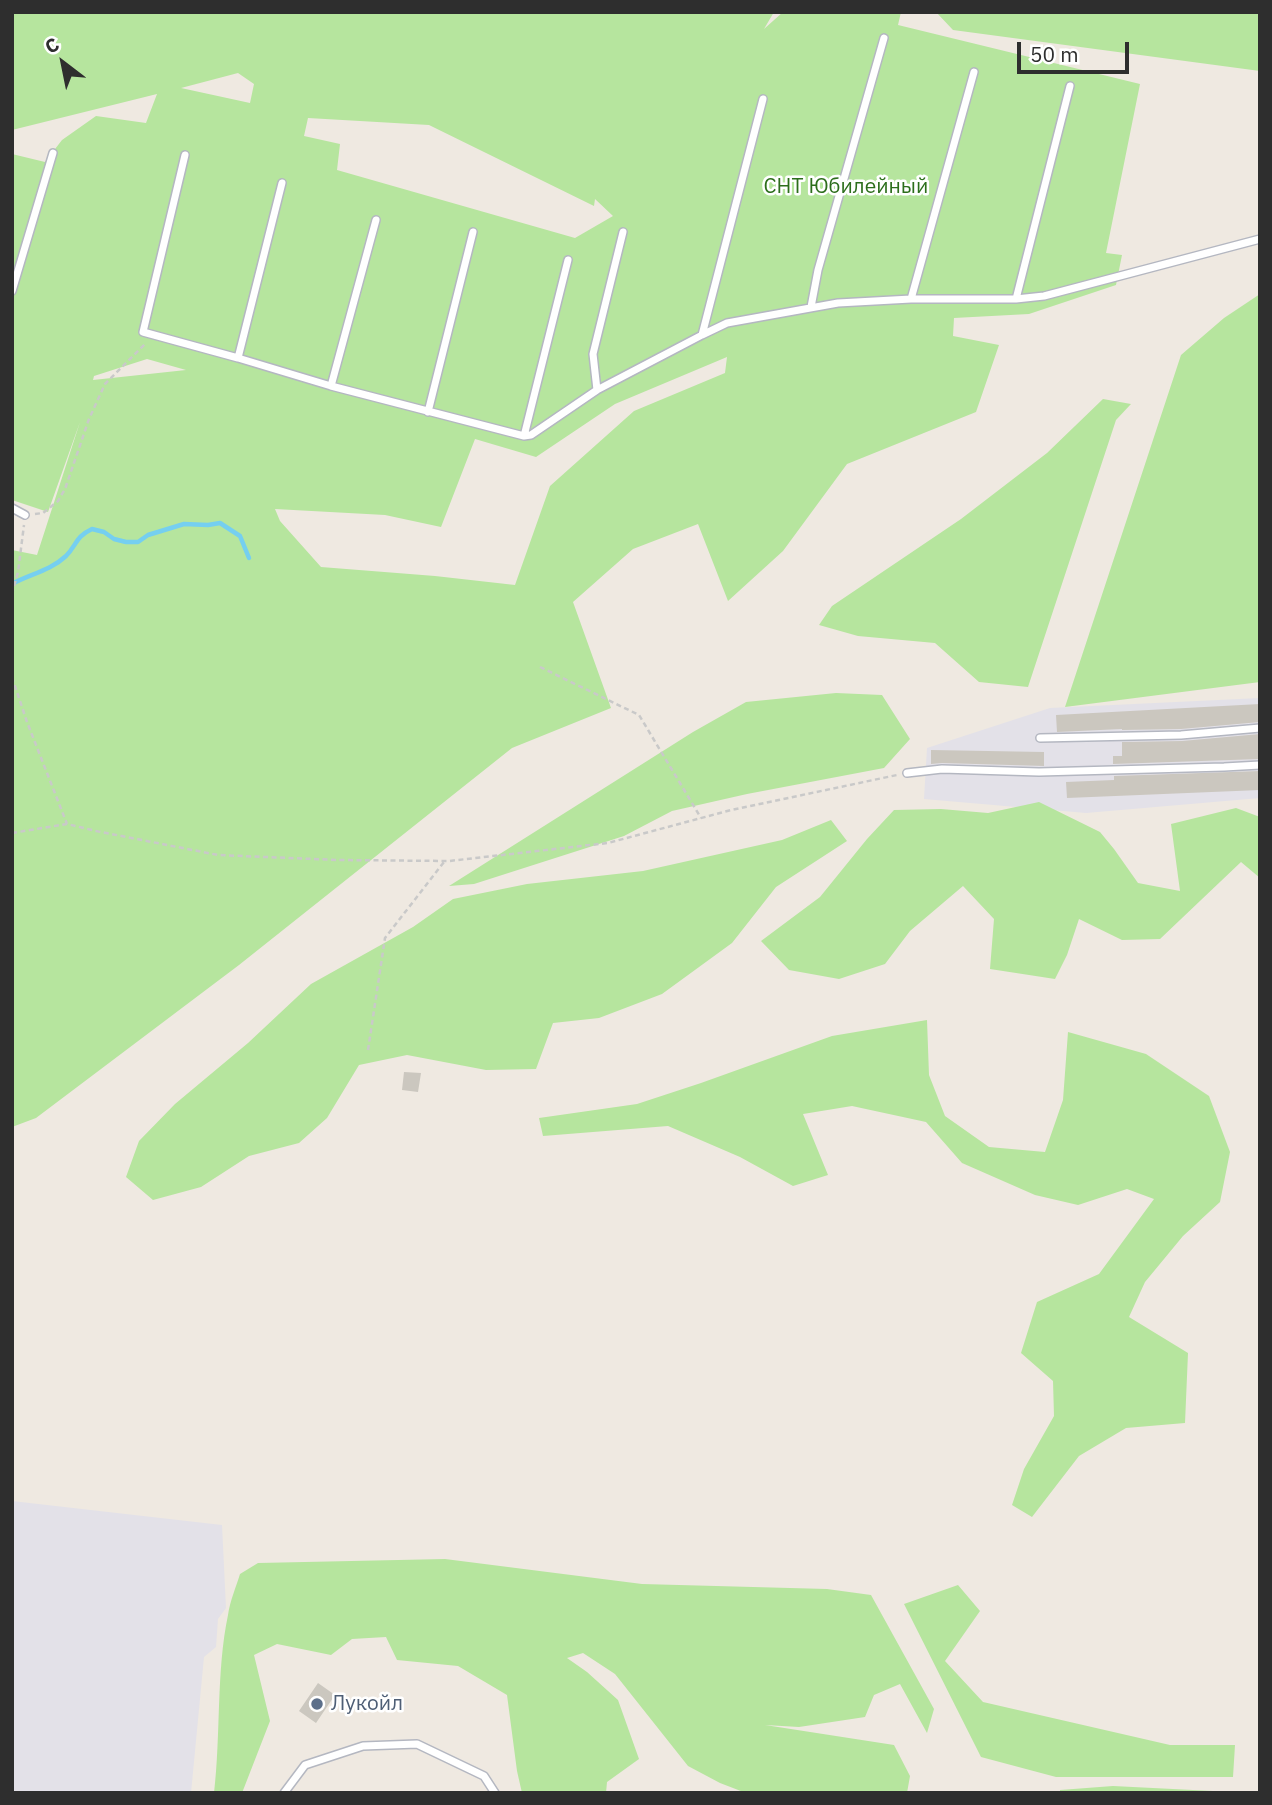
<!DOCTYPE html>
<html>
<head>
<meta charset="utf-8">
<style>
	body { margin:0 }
	#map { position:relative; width:1272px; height:1805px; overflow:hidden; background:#efe9e1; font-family:"IBM Plex Sans",sans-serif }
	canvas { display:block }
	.frame { position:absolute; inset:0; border:14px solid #2e2e2e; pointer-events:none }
	.north { position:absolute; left:28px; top:28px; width:70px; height:70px; -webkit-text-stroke:5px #fff; paint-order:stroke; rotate:328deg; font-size:19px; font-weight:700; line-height:28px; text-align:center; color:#2e2e2e }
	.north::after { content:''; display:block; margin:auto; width:24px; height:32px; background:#2e2e2e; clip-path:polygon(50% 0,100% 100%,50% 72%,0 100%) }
	.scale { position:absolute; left:1017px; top:42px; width:112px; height:32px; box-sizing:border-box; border:4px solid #2e2e2e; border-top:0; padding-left:9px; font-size:21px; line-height:24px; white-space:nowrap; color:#2e2e2e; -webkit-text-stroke:5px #fff; paint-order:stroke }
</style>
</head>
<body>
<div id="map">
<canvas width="1272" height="1805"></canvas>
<div class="frame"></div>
<div class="north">С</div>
<div class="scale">50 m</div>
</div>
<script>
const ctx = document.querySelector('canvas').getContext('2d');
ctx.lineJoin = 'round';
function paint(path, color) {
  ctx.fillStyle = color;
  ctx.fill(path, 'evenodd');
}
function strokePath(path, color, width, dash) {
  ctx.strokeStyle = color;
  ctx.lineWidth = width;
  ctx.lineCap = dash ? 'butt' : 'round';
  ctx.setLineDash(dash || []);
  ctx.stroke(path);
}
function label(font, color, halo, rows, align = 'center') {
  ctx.font = font + ' "IBM Plex Sans",sans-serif';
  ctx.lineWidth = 5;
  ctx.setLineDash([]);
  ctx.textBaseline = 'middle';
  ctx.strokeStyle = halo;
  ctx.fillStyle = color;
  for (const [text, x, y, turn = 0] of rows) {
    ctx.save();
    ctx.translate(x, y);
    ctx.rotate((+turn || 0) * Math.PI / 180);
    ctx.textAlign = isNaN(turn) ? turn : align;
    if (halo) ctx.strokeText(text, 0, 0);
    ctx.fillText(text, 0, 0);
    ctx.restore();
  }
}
paint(new Path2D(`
	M1260,698v100l-174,15 -162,-14 3,-51 123,-40z
	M12,1501l210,24 4,83 -8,11 -2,28 -12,10 -13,136h-179z`), '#e3e1e8');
paint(new Path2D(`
	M12,12h762l-10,17 19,-17h118l-3,13 242,59 -34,169 16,2 -6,30 -87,29 -75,4 -1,18 46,9 -23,67 -129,52 -64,87 -55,50 -30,-77 -65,25 -60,53 38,106 -99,40 -273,217 -203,153 -24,9v-577l25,5 43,-133 -32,90 -36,-12v-346l33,8 17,-22 34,-24 50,7 11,-29 -145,36zM238,73l16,11 -4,19 -69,-15zM308,118l121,7 165,81 1,-7 18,17 -38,22 -238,-68 3,-26 -36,-8zM727,357l-2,16 -91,38 -84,75 -35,99 -80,-9 -114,-9 -41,-46 -5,-12 110,6 56,12 34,-88 61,18 79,-53zM147,359l39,11 -93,10 1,-4z
	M936,12h324v59l-307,-41z
	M1260,294v388l-195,25 116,-352 43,-37z
	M1103,399l28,5 -15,16 -88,267 -49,-5 -44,-39 -77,-7 -39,-11 13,-19 129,-87 86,-66z
	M836,693l46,2 28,44 -26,29 -137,26 -75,17 -48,25 -150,48 -25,2 244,-154 53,-30z
	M1039,802l61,30 14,17 24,34 42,8 -9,-67 65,-16 24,9v61l-19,-16 -81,77 -38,1 -43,-21 -12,36 -12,24 -65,-10 4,-50 -31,-33 -53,45 -25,33 -46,15 -50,-9 -28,-29 59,-44 47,-58 27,-29 47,-1 47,4z
	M831,820l16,21 -71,46 -44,56 -70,51 -63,24 -46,5 -17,46 -50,1 -79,-15 -48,10 -32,53 -28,25 -50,13 -48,31 -48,13 -27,-23 13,-36 36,-37 73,-61 63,-59 102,-57 40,-28 74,-15 116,-13 139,-31z
	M927,1020l2,55 16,41 44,31 56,5 18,-52 5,-68 78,22 63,42 21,56 -10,50 -37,34 -38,46 -16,35 59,36 -3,70 -59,5 -47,28 -47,61 -20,-12 12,-36 30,-53 -1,-35 -32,-28 16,-51 62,-28 55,-75 -27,-10 -49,16 -43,-10 -73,-32 -36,-41 -74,-16 -49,8 25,61 -35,11 -53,-29 -72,-31 -125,10 -4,-18 98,-14 64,-21 131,-47z
	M445,1559l197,25 185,5 44,6 63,114 -7,24 -27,-49 -26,11 -9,22 -66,10 -34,-2 129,20 16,31 -3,17h-161l-26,-10 -32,-17 -73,-92 -32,-21 -16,5 20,14 31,28 21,59 -32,23 -1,11h-84l-5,-22 -10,-76 -49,-29 -61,-6 -11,-23 -34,2 -21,16 -54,-11 -23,11 16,66 -28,72h-28c7,-59 2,-121 14,-178 2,-14 8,-28 12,-41l18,-11z
	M958,1585l22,26 -35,50 38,41 187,43h65l-2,32h-177l-75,-20 -77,-153z
	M1113,1786l140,7h-193v-3z`), '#b6e59e');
strokePath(new Path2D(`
	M12,584c18,-10 38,-13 54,-28 11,-11 9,-19 26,-27l12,3 10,7 12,3h12l10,-7 36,-11 24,1 12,-2 20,13 9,22`), '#75cff0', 4.5);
paint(new Path2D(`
	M1260,704v18l-79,7 -59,1v-1l-65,3 -1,-17z
	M1260,734v25l-147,5v-8h9v-14l60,-1z
	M931,750l113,2v14l-102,-3 -11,1z
	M1260,771v19l-193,8 -1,-16 48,-2v-4z
	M404,1072l17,1 -3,19 -16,-2z
	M318,1683l17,12 -19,28 -17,-12z`), '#cbc7bf');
const service = new Path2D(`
	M185,155l-42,177 95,26 93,28 193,50 7,-1 66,-45 105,-55 25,-12 111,-20 73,-4h105l28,-3 216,-57
	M12,291l41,-138
	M911,299l63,-227
	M1016,299l54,-213
	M811,307l7,-37 66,-232
	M702,335l61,-236
	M238,358l44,-175
	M331,386l45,-166
	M597,390l-4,-36 30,-122
	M428,412l45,-180
	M524,436l44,-176
	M12,508l13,7
	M1040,738l141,-3 79,-7
	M907,773l35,-4 97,3 185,-5 36,-2
	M284,1793l21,-28 58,-19 54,-2 67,32 11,17`);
strokePath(service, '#b4b7c1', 10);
strokePath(new Path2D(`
	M35,514l8,-1 15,-12 7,-12 24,-70 16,-35 40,-40
	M12,594l6,-22 6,-47
	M540,667l99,48 62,103
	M12,677l15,45 40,102
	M12,833l55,-9 29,7 122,24 120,5 111,1 159,-18 123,-33 166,-35
	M368,1050l17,-112 59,-76`), '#c9c9c9', 2.5, [5, 3.5]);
strokePath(service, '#fff', 7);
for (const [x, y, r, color] of [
	[317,1704,7,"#5c6f8a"]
]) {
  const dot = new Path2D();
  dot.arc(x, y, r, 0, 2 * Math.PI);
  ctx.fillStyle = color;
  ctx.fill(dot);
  strokePath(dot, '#fff', 2.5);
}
label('21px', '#2c6e1b', '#fff', [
	["СНТ Юбилейный",846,187]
]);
label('21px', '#4e5e75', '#fff', [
	["Лукойл",331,1704]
], 'left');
</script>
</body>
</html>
